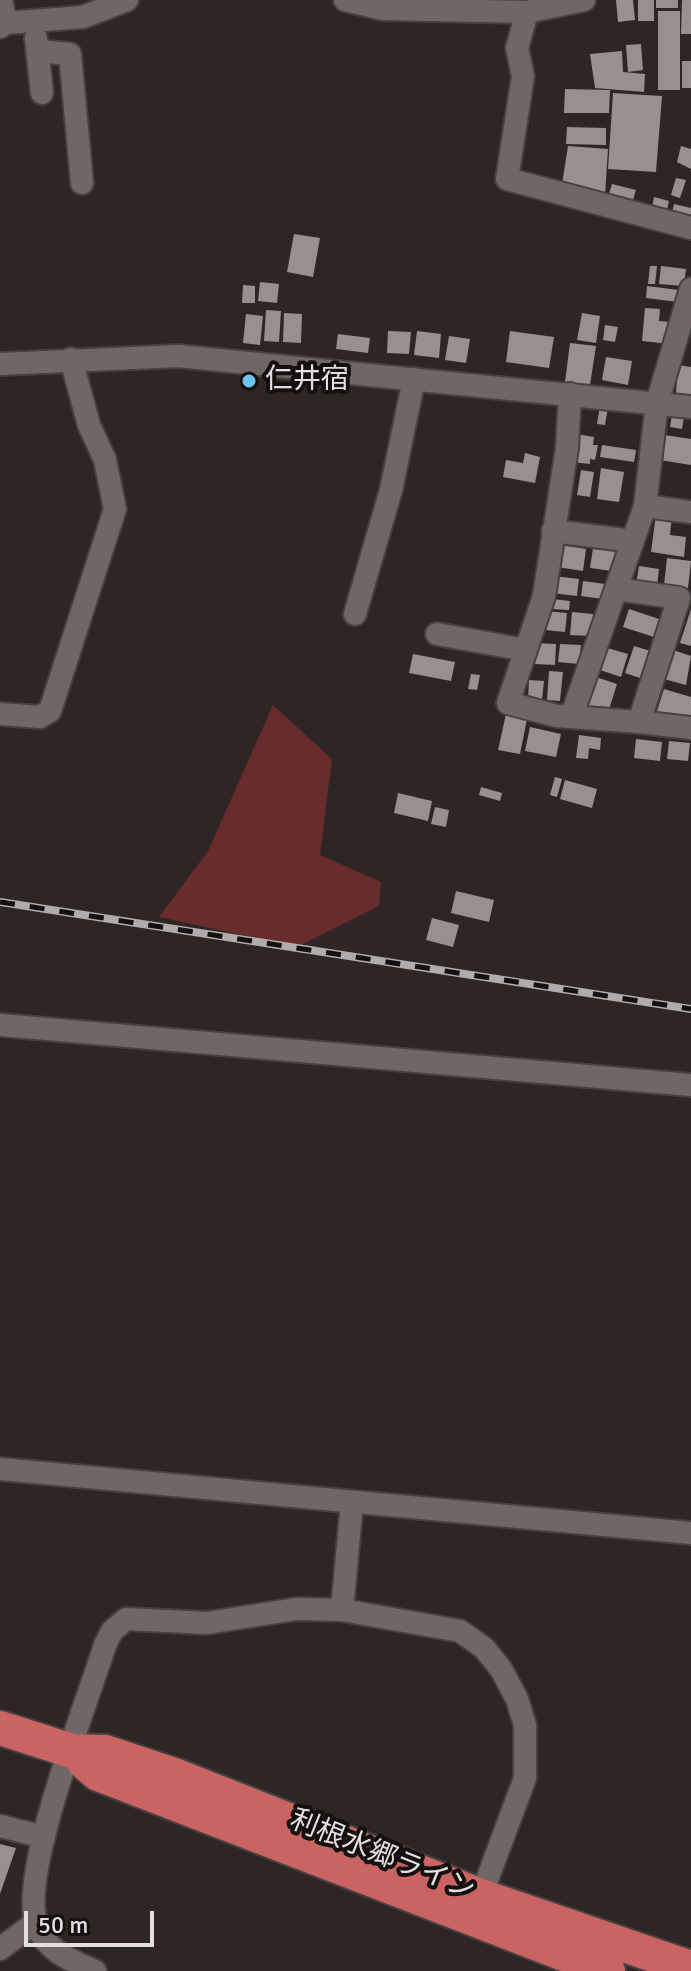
<!DOCTYPE html>
<html>
<head>
<meta charset="utf-8">
<style>
	body { margin:0 }
	#map { position:relative; width:691px; height:1971px; overflow:hidden; background:#2e2525; font-family:Signika,sans-serif }
	canvas { display:block }
	.scale { position:absolute; left:24px; top:1911px; width:130px; height:36px; box-sizing:border-box; border:4px solid #e4dede; border-top:0; padding-left:10px; font-size:24px; line-height:28px; white-space:nowrap; color:#e4dede; -webkit-text-stroke:6px #13100f; paint-order:stroke }
</style>
</head>
<body>
<div id="map">
<canvas width="691" height="1971"></canvas>
<div class="scale">50 m</div>
</div>
<script>
const ctx = document.querySelector('canvas').getContext('2d');
ctx.lineJoin = 'round';
function paint(path, color) {
  ctx.fillStyle = color;
  ctx.fill(path, 'evenodd');
}
function strokePath(path, color, width, dash) {
  ctx.strokeStyle = color;
  ctx.lineWidth = width;
  ctx.lineCap = dash ? 'butt' : 'round';
  ctx.setLineDash(dash || []);
  ctx.stroke(path);
}
function label(font, color, halo, rows, align = 'center') {
  ctx.font = font + ' Signika,"Noto Sans JP",sans-serif';
  ctx.lineWidth = 8;
  ctx.setLineDash([]);
  ctx.textBaseline = 'middle';
  ctx.strokeStyle = halo;
  ctx.fillStyle = color;
  for (const [text, x, y, turn = 0] of rows) {
    ctx.save();
    ctx.translate(x, y);
    ctx.rotate((+turn || 0) * Math.PI / 180);
    ctx.textAlign = isNaN(turn) ? turn : align;
    if (halo) ctx.strokeText(text, 0, 0);
    ctx.fillText(text, 0, 0);
    ctx.restore();
  }
}
paint(new Path2D(`
	M273,705l59,54 -12,96 61,27 -2,24 -82,41 -138,-30 49,-66z`), '#692c2c');
paint(new Path2D(`
	M616,0h17l2,20 -17,2z
	M638,0h16v21h-16z
	M656,0h22v8h-22z
	M682,0h9v34h-10z
	M658,11h22v79h-22z
	M641,44l2,26 -15,2 -2,-27z
	M622,51l1,21 22,2 -1,18 -49,-4 -5,-34z
	M682,61h9v27h-9z
	M565,89l45,1 -1,23h-45z
	M613,93l49,3 -6,76 -48,-3z
	M567,127l39,1v17l-40,-1z
	M568,146l40,3 -3,47 -43,-12z
	M681,146l10,3v20l-14,-7z
	M676,178l10,2 -6,18 -9,-3z
	M612,184l24,6 -4,13 -24,-6z
	M654,197l15,4 -3,14 -15,-3z
	M674,204l17,4v14l-20,-5z
	M294,234l26,4 -7,39 -26,-5z
	M650,266h7l-2,18h-7z
	M661,266l25,3 -2,17 -25,-2z
	M260,282l19,2 -2,19 -19,-2z
	M243,285l12,1v17h-13z
	M647,286l32,4 -1,12 -32,-4z
	M645,308l15,1 -1,12 13,1 -2,22 -28,-3z
	M266,310l15,1 -2,31 -15,-1z
	M284,313l18,1 -1,29 -18,-1z
	M582,313l18,3 -4,27 -19,-3z
	M246,314l17,2 -3,29 -17,-2z
	M605,325l13,2 -3,15 -12,-2z
	M388,331l23,1 -2,22 -22,-1z
	M417,331l24,3 -2,24 -25,-3z
	M510,331l44,6 -5,31 -43,-6z
	M338,334l32,4 -2,15 -32,-4z
	M449,336l21,3 -4,24 -21,-3z
	M570,343l26,3 -6,39 -25,-3z
	M606,357l26,4 -4,24 -26,-5z
	M678,365l13,2v28l-15,-2z
	M600,406l8,1 -3,18 -8,-1z
	M672,414l12,2 -2,13 -12,-2z
	M576,434l18,3 -1,8h5l-3,15 -5,-1v5l-18,-2z
	M664,435l27,4v26l-31,-5z
	M602,445l34,5 -2,12 -34,-5z
	M525,453l15,4 -5,26 -32,-6 3,-17 17,3z
	M601,468l23,4 -5,30 -22,-3z
	M581,470l13,2 -4,25 -13,-2z
	M656,514l16,2 -2,19 16,2 -2,20 -33,-5z
	M560,545l26,4 -3,22 -26,-4z
	M593,548l22,3 -3,20 -22,-3z
	M667,558l24,3 -3,27 -24,-3z
	M639,566l20,3 -2,18 -21,-3z
	M554,576l25,3 -2,17 -26,-3z
	M583,581l22,3 -2,15 -22,-3z
	M552,599l18,2 -1,9 -17,-1z
	M629,609l36,12 -5,18 -37,-12z
	M691,609v37l-11,-3z
	M546,611l21,2 -2,19 -20,-2z
	M572,612l21,2 -1,22 -22,-1z
	M536,643l20,1 -1,21 -20,-1z
	M560,644l21,1 -2,19 -21,-2z
	M634,646l20,6 -8,28 -21,-7z
	M604,647l24,7 -7,23 -24,-8z
	M673,650l18,6 -5,29 -22,-6z
	M413,654l42,8 -4,19 -42,-8z
	M549,671l14,1 -3,29 -13,-1z
	M471,674l9,1 -3,15 -9,-1z
	M596,677l21,7 -9,29 -21,-7z
	M529,680l15,1 -2,19 -14,-1z
	M664,689l27,8v24l-34,-10z
	M506,714l21,5 -7,35 -22,-4z
	M530,727l31,7 -5,23 -31,-6z
	M579,735l22,3 -1,12 -11,-2 -1,11 -12,-1z
	M636,739l26,3 -2,19 -26,-3z
	M669,741l21,2 -2,18 -21,-2z
	M555,777l7,2 -5,18 -7,-2z
	M565,780l32,9 -5,19 -32,-9z
	M481,787l21,6 -2,8 -21,-6z
	M398,793l34,8 -4,20 -34,-8z
	M435,807l14,3 -3,17 -15,-3z
	M456,891l38,9 -5,22 -38,-9z
	M432,918l27,7 -6,22 -27,-7z
	M0,1844l16,4 -16,46z`), '#9a8f8e');
const minor = new Path2D(`
	M1,0l5,23
	M345,0l38,9 144,3 57,-12
	M527,12l-10,36 6,28 -16,103 184,49
	M0,27l6,-4 77,-6 44,-17
	M36,38l6,55
	M37,51l33,3 12,129
	M0,364l178,-8 513,51
	M570,394l-3,54 -23,148 -36,107 49,13 82,6 40,-124 -63,-9
	M645,506l46,6
	M553,531l80,10
	M355,614l36,-124 23,-111
	M437,634l89,16
	M0,714l40,3 10,-6 65,-202 -10,-49 -16,-35 -18,-66
	M572,715l73,-209 12,-103 34,-114
	M639,722l52,6
	M0,1025l691,60
	M0,1469l691,64
	M342,1610l10,-108
	M0,1826l44,11
	M0,1949l36,-27
	M95,1971c-25,-11 -50,-20 -59,-49 -16,-51 51,-219 69,-277l7,-14 14,-12 81,4 89,-14 46,1 118,21 24,17 17,21 16,30 8,26v53l-44,118`);
const highway = new Path2D(`
	M0,1728l72,23 33,1 72,24 304,120 210,72
	M84,1762l14,12 510,197`);
strokePath(minor, '#474040', 26);
strokePath(highway, '#474040', 38);
strokePath(minor, '#706666', 22);
strokePath(highway, '#c96462', 34);
const rail = new Path2D(`
	M0,902l691,107`);
strokePath(rail, '#b2abab', 8);
strokePath(rail, '#13100f', 5, [15]);
for (const [x, y, r, color] of [
	[249,381,8,"#6ac3f1"]
]) {
  const dot = new Path2D();
  dot.arc(x, y, r, 0, 2 * Math.PI);
  ctx.fillStyle = color;
  ctx.fill(dot);
  strokePath(dot, '#13100f', 3);
}
label('28px', '#e4dede', '#13100f', [
	["仁井宿",265,381]
], 'left');
label('28px', '#e4dede', '#13100f', [
	["利根水郷ライン",382,1856,22]
]);
</script>
</body>
</html>
